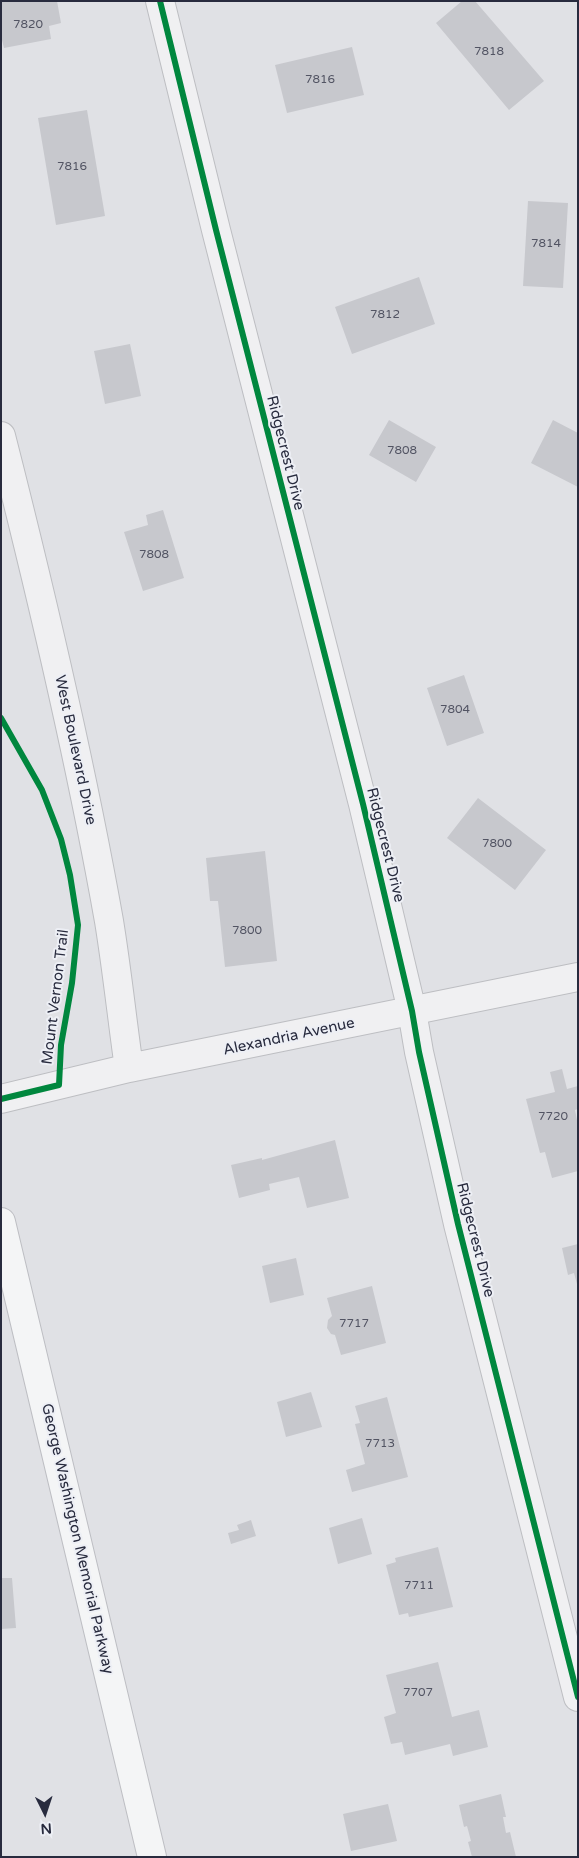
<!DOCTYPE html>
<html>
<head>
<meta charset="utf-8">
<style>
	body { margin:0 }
	#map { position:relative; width:579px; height:1858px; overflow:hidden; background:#e0e1e5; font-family:"Varela Round",sans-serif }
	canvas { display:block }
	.frame { position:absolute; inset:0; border:2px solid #282b3e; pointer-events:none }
	.north { position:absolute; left:20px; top:1788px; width:50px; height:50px; -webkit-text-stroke:4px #edeff5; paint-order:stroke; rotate:176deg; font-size:14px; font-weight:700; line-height:20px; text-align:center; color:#282b3e }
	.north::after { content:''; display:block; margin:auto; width:18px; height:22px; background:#282b3e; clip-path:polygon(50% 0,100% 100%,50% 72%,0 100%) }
</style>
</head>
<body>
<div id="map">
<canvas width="579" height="1858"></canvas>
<div class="frame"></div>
<div class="north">N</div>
</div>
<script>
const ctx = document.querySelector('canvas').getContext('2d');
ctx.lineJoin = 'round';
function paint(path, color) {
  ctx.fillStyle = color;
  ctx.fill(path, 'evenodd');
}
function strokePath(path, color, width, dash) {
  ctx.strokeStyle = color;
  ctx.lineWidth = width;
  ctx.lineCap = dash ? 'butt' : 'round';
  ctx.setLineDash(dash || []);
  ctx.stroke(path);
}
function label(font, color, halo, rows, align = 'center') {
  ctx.font = font + ' "Varela Round",sans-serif';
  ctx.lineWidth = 4;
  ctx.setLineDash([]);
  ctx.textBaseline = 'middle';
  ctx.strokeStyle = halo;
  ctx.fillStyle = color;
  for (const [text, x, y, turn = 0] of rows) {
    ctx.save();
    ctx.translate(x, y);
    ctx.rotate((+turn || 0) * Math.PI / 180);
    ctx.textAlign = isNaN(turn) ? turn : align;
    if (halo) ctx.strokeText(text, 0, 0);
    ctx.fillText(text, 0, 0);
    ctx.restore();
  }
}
paint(new Path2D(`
	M1,1h56l4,22 -12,3 2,13 -47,9 -3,-12z
	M462,1h13l69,80 -35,29 -73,-87z
	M352,47l12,48 -77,18 -12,-48z
	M87,110l18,106 -49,9 -18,-107z
	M528,201l40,2 -5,85 -40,-2z
	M419,277l16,47 -83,30 -17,-47z
	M130,344l11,52 -36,8 -11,-53z
	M389,420l47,27 -20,35 -47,-27z
	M553,420l25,13v54l-47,-24z
	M163,510l21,68 -41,13 -19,-59 24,-7 -2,-10z
	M464,675l20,58 -37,13 -20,-58z
	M478,798l68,52 -31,40 -68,-52z
	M265,851l12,110 -52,6 -7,-66h-8l-4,-43z
	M562,1069l5,20 11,-3v23l-3,1 3,15v46l-26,7 -7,-26 -5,1 -14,-54 29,-7 -5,-20z
	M335,1140l14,58 -42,10 -8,-31 -30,7 1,6 -31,8 -8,-33 31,-7v2z
	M578,1244v40h-1l-3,-11 -6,2 -6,-27z
	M296,1258l8,37 -34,8 -8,-37z
	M372,1286l14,57 -45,12 -6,-20 -4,-1 -4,-6 1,-8 4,-4 -5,-18z
	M311,1392l11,35 -36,10 -9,-35z
	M387,1397l21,80 -56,15 -6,-22 19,-6 -10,-40 5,-1 -5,-17z
	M362,1518l10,36 -34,10 -9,-36z
	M251,1520l5,16 -25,8 -3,-11 11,-3 -2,-5z
	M438,1547l15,60 -44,10 -1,-4 -9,2 -13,-50 10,-3 -1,-4z
	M1,1578h11l4,50 -15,1z
	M438,1662l14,55 27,-7 9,37 -35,9 -3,-12 -45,11 -3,-13 -11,2 -7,-27 12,-4 -10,-38z
	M501,1794l5,23h-3l3,16 4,-1 6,25h-44l-4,-15 3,-1 -4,-15 -3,1 -5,-22z
	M388,1804l9,37 -46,10 -8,-37z`), '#c7c8cd');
const minor = new Path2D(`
	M160,1l56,229 147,574 49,207 7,41 39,172 120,473
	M1,436c41,161 79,322 108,485 8,49 13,98 20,147
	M1,1099l128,-31 449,-91`);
const major = new Path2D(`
	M1,1222l151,635`);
strokePath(minor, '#bdbec2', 30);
strokePath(major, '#bdbec3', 30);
strokePath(minor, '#f0f0f2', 28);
strokePath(major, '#f4f5f6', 28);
strokePath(new Path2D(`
	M160,1l56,229 147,574 49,207 7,41 39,172 120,473
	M1,718l41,72 19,49 9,36 8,50 -6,58 -11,62 -2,40 -58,14`), '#00873e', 6);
label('12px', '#525463', null, [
	["7820",28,25],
	["7818",489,52],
	["7816",320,80],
	["7816",72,167],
	["7814",546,244],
	["7812",385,315],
	["7808",402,451],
	["7808",154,555],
	["7804",455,710],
	["7800",497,844],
	["7800",247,931],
	["7720",553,1117],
	["7717",354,1324],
	["7713",380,1444],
	["7711",419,1586],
	["7707",418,1693]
]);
label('15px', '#282b3e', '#edeff5', [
	["Ridgecrest Drive",285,453,76],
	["West Boulevard Drive",75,750,78],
	["Ridgecrest Drive",385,845,76],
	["Mount Vernon Trail",56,997,-83],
	["Alexandria Avenue",289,1037,-12],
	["Ridgecrest Drive",475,1240,76],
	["George Washington Memorial Parkway",77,1539,77]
]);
</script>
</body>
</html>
